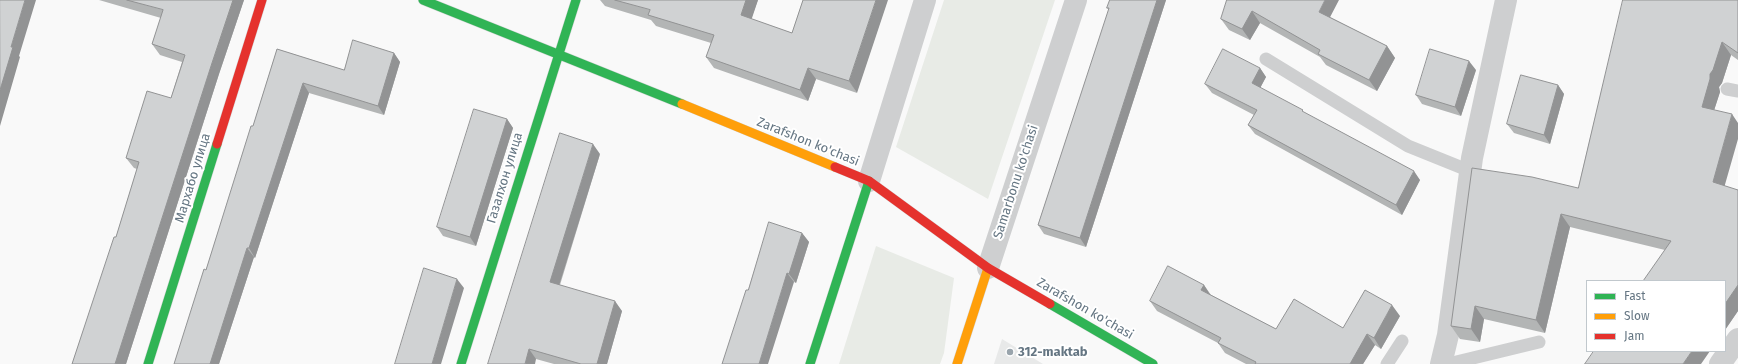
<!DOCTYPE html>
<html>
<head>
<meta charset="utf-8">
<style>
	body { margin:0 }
	#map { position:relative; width:1738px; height:364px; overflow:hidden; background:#f9f9f9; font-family:"Fira Sans",sans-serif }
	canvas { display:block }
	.legend { position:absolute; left:1586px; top:280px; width:140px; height:72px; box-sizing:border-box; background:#fff; border:1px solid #c1c8cd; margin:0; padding:5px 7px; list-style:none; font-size:12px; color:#657683 }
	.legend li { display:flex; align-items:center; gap:8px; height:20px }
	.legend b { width:20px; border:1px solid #c1c8cd }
</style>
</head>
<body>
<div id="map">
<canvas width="1738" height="364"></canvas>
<ul class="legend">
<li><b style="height:5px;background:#30b455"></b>Fast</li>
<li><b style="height:5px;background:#ff9f0a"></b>Slow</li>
<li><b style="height:5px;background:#e5322d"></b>Jam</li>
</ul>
</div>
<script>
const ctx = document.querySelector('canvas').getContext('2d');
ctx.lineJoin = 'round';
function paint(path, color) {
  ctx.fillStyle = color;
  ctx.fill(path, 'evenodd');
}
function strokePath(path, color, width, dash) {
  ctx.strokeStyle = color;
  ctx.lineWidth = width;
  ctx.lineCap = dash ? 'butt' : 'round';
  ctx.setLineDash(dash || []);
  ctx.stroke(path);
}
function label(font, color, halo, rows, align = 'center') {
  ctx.font = font + ' "Fira Sans",sans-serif';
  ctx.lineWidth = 4;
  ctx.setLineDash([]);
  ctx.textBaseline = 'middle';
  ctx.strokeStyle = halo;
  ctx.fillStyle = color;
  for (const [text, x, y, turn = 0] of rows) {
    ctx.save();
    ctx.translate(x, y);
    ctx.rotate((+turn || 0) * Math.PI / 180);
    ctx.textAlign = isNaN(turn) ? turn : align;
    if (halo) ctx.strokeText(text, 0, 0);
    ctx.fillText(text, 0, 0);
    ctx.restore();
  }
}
paint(new Path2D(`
	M1002,339l41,25h-49z`), '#e8e9e9');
paint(new Path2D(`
	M944,0h111l-67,199 -92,-52z
	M876,246l78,32 -10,75 -4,11h-101z`), '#e8ebe6');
const fast = new Path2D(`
	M423,0l259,104
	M1050,304l103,60
	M148,364l69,-220
	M461,364l115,-364
	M810,364l59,-183`);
const slow = new Path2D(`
	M682,104l153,63
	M957,364l31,-96`);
const jam = new Path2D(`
	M217,144l45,-144
	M835,167l34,14 119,87 62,36`);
strokePath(fast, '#d5d6d7', 10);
strokePath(slow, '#d5d6d7', 10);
strokePath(jam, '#d5d6d7', 10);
strokePath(new Path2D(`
	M1266,59l142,87 62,25
	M1727,89l11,2
	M1387,364l15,-23
	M1448,364l91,-22`), '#cecfd0', 13);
strokePath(new Path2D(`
	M869,181l56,-181
	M988,268l88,-268
	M1441,364l7,-29 24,-177 34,-158
	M1720,364l18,-25`), '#cecfd0', 22);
strokePath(fast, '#30b455', 9);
strokePath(slow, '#ff9f0a', 9);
strokePath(jam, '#e5322d', 9);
paint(new Path2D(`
	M99,0h145l-25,74 -93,290h-54l44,-127 21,-68 -3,-1 -8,-10 45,-60 11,-36 -22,-7 -8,-11 9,-26z
	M600,0h158l-7,19 41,14 11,-33 54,93 -41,-14 -8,22 -94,-33 -8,-11 5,-14 -55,-17 -5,-6 -46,-14z
	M1110,0h56l-80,247 -42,-13 -6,-9 71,-215 -2,-2z
	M1227,0l103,17 57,29 8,12 -18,33 -51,-26 -6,-8 -60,-34 -10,17 -21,-10 -8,-11z
	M1738,0v60l-7,-5 -9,28 -3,4 1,5 -6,18 11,76 13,4v121l-13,19v-49l-60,-31 -95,-23 -25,106 -61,-14 -4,23 -20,-3 -9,-13 127,-138z
	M277,49l67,21 50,-17 6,9 -16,53 -75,-22 -54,165 -1,-1 -35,107h-45l32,-94 47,-144z
	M1260,68l6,9 -6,11 160,92 -18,35 -147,-81 -7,-9 6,-10 -42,-22 -7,-9z
	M1476,70l-15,46 -39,-12 -6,-9z
	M1558,85l6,9 -14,50 -36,-11 -7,-9z
	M507,119l6,9 -37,118 -33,-10 -6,-9z
	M600,154l-40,131 62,26 -15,53h-53l-18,-5 -48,5z
	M802,233l7,9 -13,41 -2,-1 -46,8z
	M1204,285l7,10 65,34 67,-1 57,-12 -19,33 -6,-4 -12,19h-117l-21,-11 -7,-10 -61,-32 -7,-10z`), '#b3b5b5');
paint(new Path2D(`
	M25,0h11l-17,56 1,1 -20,69v-36l11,-43z
	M233,0h11l-25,74 -93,290h-11l97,-301z
	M746,0h12l-9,27 -8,-12z
	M876,0h12l-31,93 -8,-12z
	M1157,0h9l-80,247 -6,-9z
	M1325,0h14l-12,23 -8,-11z
	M1252,11l8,12 -10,17 -8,-11z
	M1722,42l9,13 -9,28 -3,4 1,5 -9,28 -9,-13 8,-33z
	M1387,46l8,12 -18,33 -8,-11z
	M394,53l6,9 -16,53 -6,-9z
	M1469,61l7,9 -15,46 -6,-9z
	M808,68l8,11 -8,22 -8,-11z
	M1260,68l6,9 -8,15 -6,-9z
	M303,83l6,10 -54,165 -6,-10z
	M1558,85l6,9 -14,50 -6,-9z
	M1732,114l6,9v16l-16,56 -9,-13z
	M507,119l6,9 -37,118 -6,-9z
	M593,144l7,10 -43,138 -7,-10z
	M1414,171l6,9 -18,35 -6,-10z
	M1561,214l9,13 -25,106 -9,-13z
	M802,233l7,9 -13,41 -7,-9z
	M247,248l7,9 -35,107h-9z
	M787,273l7,9 -26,82h-9z
	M457,279l7,9 -23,76h-9z
	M1204,285l7,11 -10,-6z
	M1738,285v26l-13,19v-26z
	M615,301l7,10 -15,53h-10z
	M1392,305l8,11 -19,33 -7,-11z
	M1475,306l9,13 -4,23 -9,-13z
	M1367,334l8,11 -12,19h-13z
	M529,349l7,10 -1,5h-10z
	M1692,351h18l-9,13h-18z`), '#929394');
const building = new Path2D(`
	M0,0h25l-14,47h2l-13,43z
	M127,0h106l-21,63 -97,301h-43l42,-127h2l23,-75 -13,-4 21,-67 24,7 14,-43 -33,-11 11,-34z
	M615,0h131l-5,15 51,18 11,-33h73l-27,81 -41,-13 -8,22 -94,-33 8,-22 -66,-20 2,-5z
	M1110,0h47l-77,238 -42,-13 71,-217h-2z
	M1227,0h98l-6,12 68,34 -18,34 -51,-26 2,-4 -68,-39 -10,18 -21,-10z
	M1623,0h115v53l-16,-11 -9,28 -3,4v5l-8,28 30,7 -19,68 25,8v95l-13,19v-23h-82l28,-40 -110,-27 -25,106 -61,-14 -4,23 -20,-3 21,-158 60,9 46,11z
	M353,40l41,13 -16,53 -75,-23 -54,165h-2l-37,116h-36l30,-95 2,1 45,-144h2l24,-77 67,21z
	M1223,49l37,19 -8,15 51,27 -1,1 112,60 -18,34 -148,-80 9,-15 -52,-26z
	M1430,49l39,12 -14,46 -39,-12z
	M1521,75l37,10 -14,50 -37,-11z
	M474,109l33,10 -37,118 -33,-10z
	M560,133l33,11 -43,138 65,19 -18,63h-16l-52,-15 -4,15h-37z
	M769,222l33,11 -13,41 -2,-1 -28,91h-37l24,-74h2z
	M1168,266l36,19 -3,5 75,39 18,-30 49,29 22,-38 27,15 -18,33 -7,-4 -17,30h-95l1,-2 -38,-19 3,-5 -71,-37z
	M424,268l33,11 -25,85h-37z
	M1594,351h98l-9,13h-98z`);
paint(building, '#d0d2d3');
strokePath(building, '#929394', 1);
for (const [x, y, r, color] of [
	[1010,352,4,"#99a4ac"]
]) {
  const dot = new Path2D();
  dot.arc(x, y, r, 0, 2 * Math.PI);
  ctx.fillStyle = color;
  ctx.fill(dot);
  strokePath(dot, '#fff', 1.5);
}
label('13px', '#657683', '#fff', [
	["Zarafshon ko'chasi",808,142,22],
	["Мархабо улица",193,178,-73],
	["Газалхон улица",505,178,-73],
	["Samarbonu ko'chasi",1016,182,-72],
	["Zarafshon ko'chasi",1085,309,30]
]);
label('bold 13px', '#657683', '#fff', [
	["312-maktab",1018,352]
], 'left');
</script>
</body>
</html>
